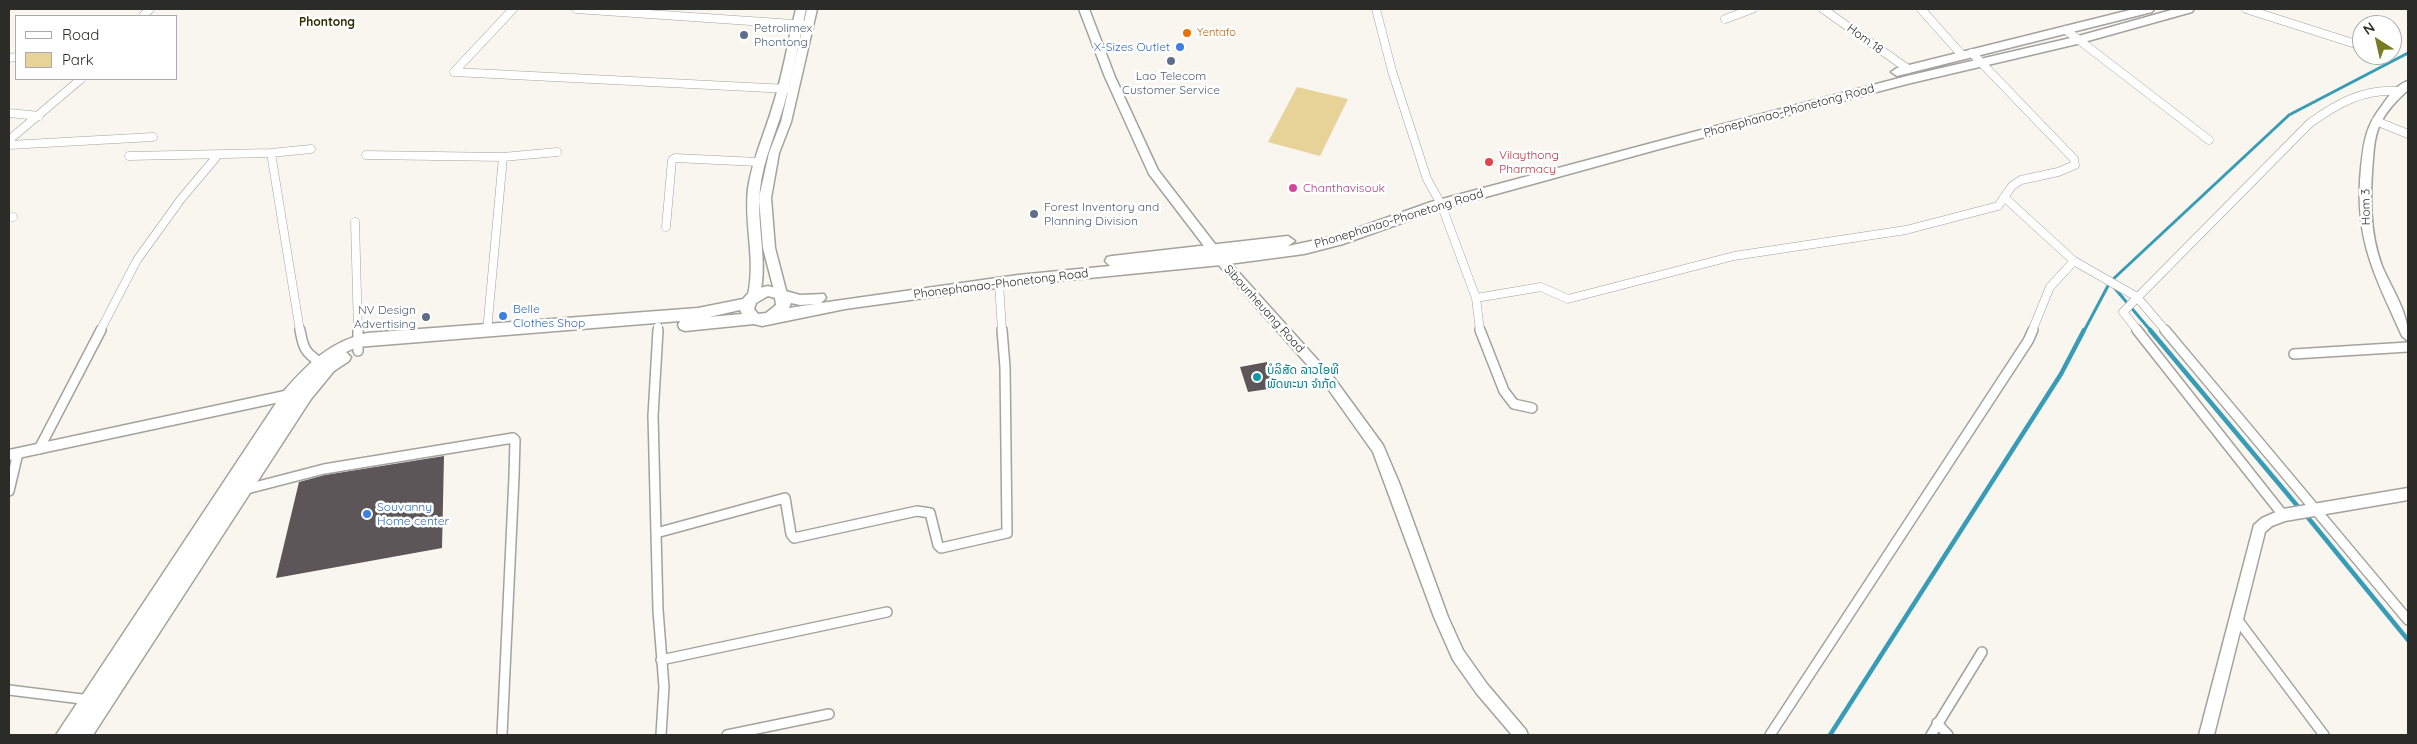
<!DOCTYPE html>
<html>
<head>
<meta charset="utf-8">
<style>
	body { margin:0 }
	#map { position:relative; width:2417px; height:744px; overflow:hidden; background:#f9f6f0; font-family:Quicksand,sans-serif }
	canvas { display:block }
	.frame { position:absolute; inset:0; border:10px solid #2b2b28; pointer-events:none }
	.legend { position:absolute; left:15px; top:15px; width:162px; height:65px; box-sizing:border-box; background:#fff; border:1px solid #aaaaa9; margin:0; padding:6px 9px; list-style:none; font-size:15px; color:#2b2b28 }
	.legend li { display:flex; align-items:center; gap:10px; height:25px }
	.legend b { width:25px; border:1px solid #aaaaa9 }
	.north { position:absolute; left:2352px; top:15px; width:50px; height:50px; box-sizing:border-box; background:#fff; border:1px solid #aaaaa9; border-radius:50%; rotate:325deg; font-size:14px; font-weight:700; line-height:20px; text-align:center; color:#2b2b28 }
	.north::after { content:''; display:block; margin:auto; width:18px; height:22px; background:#787b23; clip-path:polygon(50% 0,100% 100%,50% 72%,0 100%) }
</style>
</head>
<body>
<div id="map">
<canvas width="2417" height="744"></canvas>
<div class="frame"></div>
<ul class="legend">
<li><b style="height:6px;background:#fff"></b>Road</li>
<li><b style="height:14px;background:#e7d397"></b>Park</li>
</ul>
<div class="north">N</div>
</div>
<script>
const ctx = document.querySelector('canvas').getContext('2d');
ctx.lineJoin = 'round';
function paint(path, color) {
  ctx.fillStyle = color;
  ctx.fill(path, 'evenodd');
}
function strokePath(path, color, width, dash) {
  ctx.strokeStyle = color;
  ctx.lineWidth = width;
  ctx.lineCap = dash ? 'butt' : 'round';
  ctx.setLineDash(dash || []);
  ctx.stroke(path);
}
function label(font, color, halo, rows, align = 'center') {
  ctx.font = font + ' Quicksand,"Noto Sans Lao",sans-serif';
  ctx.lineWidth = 5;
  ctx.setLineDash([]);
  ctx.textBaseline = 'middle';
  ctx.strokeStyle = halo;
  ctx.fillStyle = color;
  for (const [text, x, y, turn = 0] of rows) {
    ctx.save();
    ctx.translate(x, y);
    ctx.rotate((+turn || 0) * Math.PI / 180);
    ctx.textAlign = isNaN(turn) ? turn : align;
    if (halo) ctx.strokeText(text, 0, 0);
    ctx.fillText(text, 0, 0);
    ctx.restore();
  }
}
paint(new Path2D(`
	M1297,87l51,12 -28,57 -52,-14z`), '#e7d397');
strokePath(new Path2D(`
	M2112,285l39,46
	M2084,331l26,-49 179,-167 119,-62`), '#389cb6', 3);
strokePath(new Path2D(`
	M2150,330l150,179
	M2305,514l103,126
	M1830,735l231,-361 23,-44`), '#389cb6', 4.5);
paint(new Path2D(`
	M1267,362l8,26 -27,4 -8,-25z
	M444,456l-2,92 -166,30 23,-96 26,-7z`), '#5c5658');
const streetFar1 = new Path2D(`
	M576,9l232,16
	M1376,9l16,62 35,108 14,25 35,94 65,-11 27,12 166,-43 172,-26 92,-24 14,-20 9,-6 37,-8 17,-7 -1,-6 -102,-106
	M1823,9l85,60
	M1921,9l41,46
	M2246,9l116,37
	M143,16l7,-7
	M1725,19l27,-10
	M2066,30l143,110
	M9,58l7,-1
	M454,72l334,17
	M454,72l59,-63
	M9,113l30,3
	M2376,121l32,13
	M9,140l72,-61
	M9,145l144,-8
	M271,153l29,178
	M366,155l137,2 54,-5
	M129,156l142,-3 40,-4
	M2004,197l70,64 63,36 29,34
	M9,218l4,-1
	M355,222l3,109
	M666,227l6,-67 3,-2 83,4
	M999,283l3,48
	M1476,298l4,33
	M100,331l37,-71 44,-61 37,-44
	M487,331l16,-174
	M658,331v-4
	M2032,331l18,-44 24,-26
	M2138,331l-15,-19 187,-189c28,-20 53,-34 88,-32`);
const street = new Path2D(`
	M300,330c3,17 5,23 20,32
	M358,330v21
	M658,330l-5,86 5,194 6,77 -3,48
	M1480,330l24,61 10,13 18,4
	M2137,330l146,185
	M2165,330l243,290
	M2294,354l114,-7
	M39,449l62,-119
	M243,490l81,-21 189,-31 2,2 -1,37 -12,258
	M9,491l9,-38
	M656,533l129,-35 6,36 3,4 123,-27 13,2 8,32 3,3 66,-15 -2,-166 -3,-37
	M2237,619l87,116
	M661,660l226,-48
	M9,690l81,10
	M1937,723l11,12
	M727,735l102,-21
	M1770,735l258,-394 5,-11
	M1931,735l51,-83`);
const secondary = new Path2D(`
	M796,9h10c-7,32 -13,65 -22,96 -8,28 -21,55 -24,84 -4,36 8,70 0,106l-6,4 -6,-4c8,-36 -4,-70 0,-106 4,-29 17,-56 25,-84 10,-31 15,-64 23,-96z
	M807,9h10l-26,113 -12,31 -8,45 4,50 12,46 -6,4 -6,-4 -12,-46 -4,-50 10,-45 12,-31z
	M1079,9h10l26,68 43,93 67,87 109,121 49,67 17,40 48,132 15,33 24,34 39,46 2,5h-16l-35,-41 -24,-34 -19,-43 -61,-165 -47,-66 -109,-123 -68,-89 -44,-97z
	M2408,81v9c-10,9 -20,19 -27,32 -6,12 -7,24 -8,37 -3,36 -4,72 9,107 10,24 28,48 26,75l-6,-5c-28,-63 -48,-97 -41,-168 3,-26 4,-40 20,-61 6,-9 16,-23 27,-26z
	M289,390l4,1 2,4 -2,4 -4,1 -280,60v-10z
	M2408,488v12l-123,21 -13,5 -7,6 -51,203h-15l55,-210 8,-7 21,-9z`);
const primary = new Path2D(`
	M2134,9h20l-2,3 -255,64 -6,-4 6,-4z
	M2175,9h19l-2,3 -115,32 -170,40 -244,64 -228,63 -92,33 -39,10 -83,11 -203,20 -173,24 -83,17 -8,-2 -69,7 -5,-2 -2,-4 2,-4 -323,26 -11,5 5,5 -2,4 -15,10 -23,28 -218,336h-37l228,-344c24,-28 46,-49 83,-58l331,-25 45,-9 8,-9 17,-4 32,9 24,-1 2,4 -5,5 197,-28 92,-9 -5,-5 2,-4 5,-1 176,-20 7,5 -7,5 47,-10 96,-34 232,-62 244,-64 168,-39zM768,296l7,2 1,7 -10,8 -8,1 -4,-5 2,-6zM791,303l9,2 15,-1 -26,4zM740,310l2,4 -33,3z`);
strokePath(streetFar1, '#a4a29c', 9);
strokePath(street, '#a4a29c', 12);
strokePath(secondary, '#a4a29c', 3);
strokePath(primary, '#a4a29c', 3);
strokePath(streetFar1, '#fff', 8);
strokePath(street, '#fff', 9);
paint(secondary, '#fff');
paint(primary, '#fff');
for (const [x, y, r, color] of [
	[1187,33,5,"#e8710a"],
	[744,35,5,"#5c6f8a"],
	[1180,47,5,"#3f7fe0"],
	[1171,61,5,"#5c6f8a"],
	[1489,162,5,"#e0444e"],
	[1293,188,5,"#d1479c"],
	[1034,214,5,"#5c6f8a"],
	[503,316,5,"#3f7fe0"],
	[426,317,5,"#5c6f8a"],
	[1257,377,5,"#0f9aa8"],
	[367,514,5,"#3f7fe0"]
]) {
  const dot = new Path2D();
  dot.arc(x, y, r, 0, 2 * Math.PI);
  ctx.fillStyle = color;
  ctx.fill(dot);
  strokePath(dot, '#fff', 2);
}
label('11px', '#c56008', '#fff', [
	["Yentafo",1197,33]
], 'left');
label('bold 12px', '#2b2c02', '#fff', [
	["Phontong",327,22]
]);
label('12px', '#4e5e75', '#fff', [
	["Petrolimex",754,28],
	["Phontong",754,42],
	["Lao Telecom",1171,76,"center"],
	["Customer Service",1171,90,"center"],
	["Forest Inventory and",1044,207],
	["Planning Division",1044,221],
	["NV Design",416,310,"right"],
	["Advertising",416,324,"right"]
], 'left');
label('12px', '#2b2b28', '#fff', [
	["Hom 18",1865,39,36],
	["Phonephanao-Phonetong Road",1789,111,-15],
	["Hom 3",2366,207,-91],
	["Phonephanao-Phonetong Road",1399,219,-17],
	["Phonephanao-Phonetong Road",1001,284,-7],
	["Sibounheuang Road",1264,309,48]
]);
label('12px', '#366cbe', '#fff', [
	["X-Sizes Outlet",1170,47,"right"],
	["Belle",513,309],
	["Clothes Shop",513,323],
	["Souvanny",377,507],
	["Home center",377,521]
], 'left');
label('12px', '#be3a42', '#fff', [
	["Vilaythong",1499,155],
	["Pharmacy",1499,169]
], 'left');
label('12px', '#b23c85', '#fff', [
	["Chanthavisouk",1303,188]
], 'left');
label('12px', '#0d838f', '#fff', [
	["ບໍລິສັດ ລາວໄອທີ",1267,370],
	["ພັດທະນາ ຈຳກັດ",1267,384]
], 'left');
</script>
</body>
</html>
